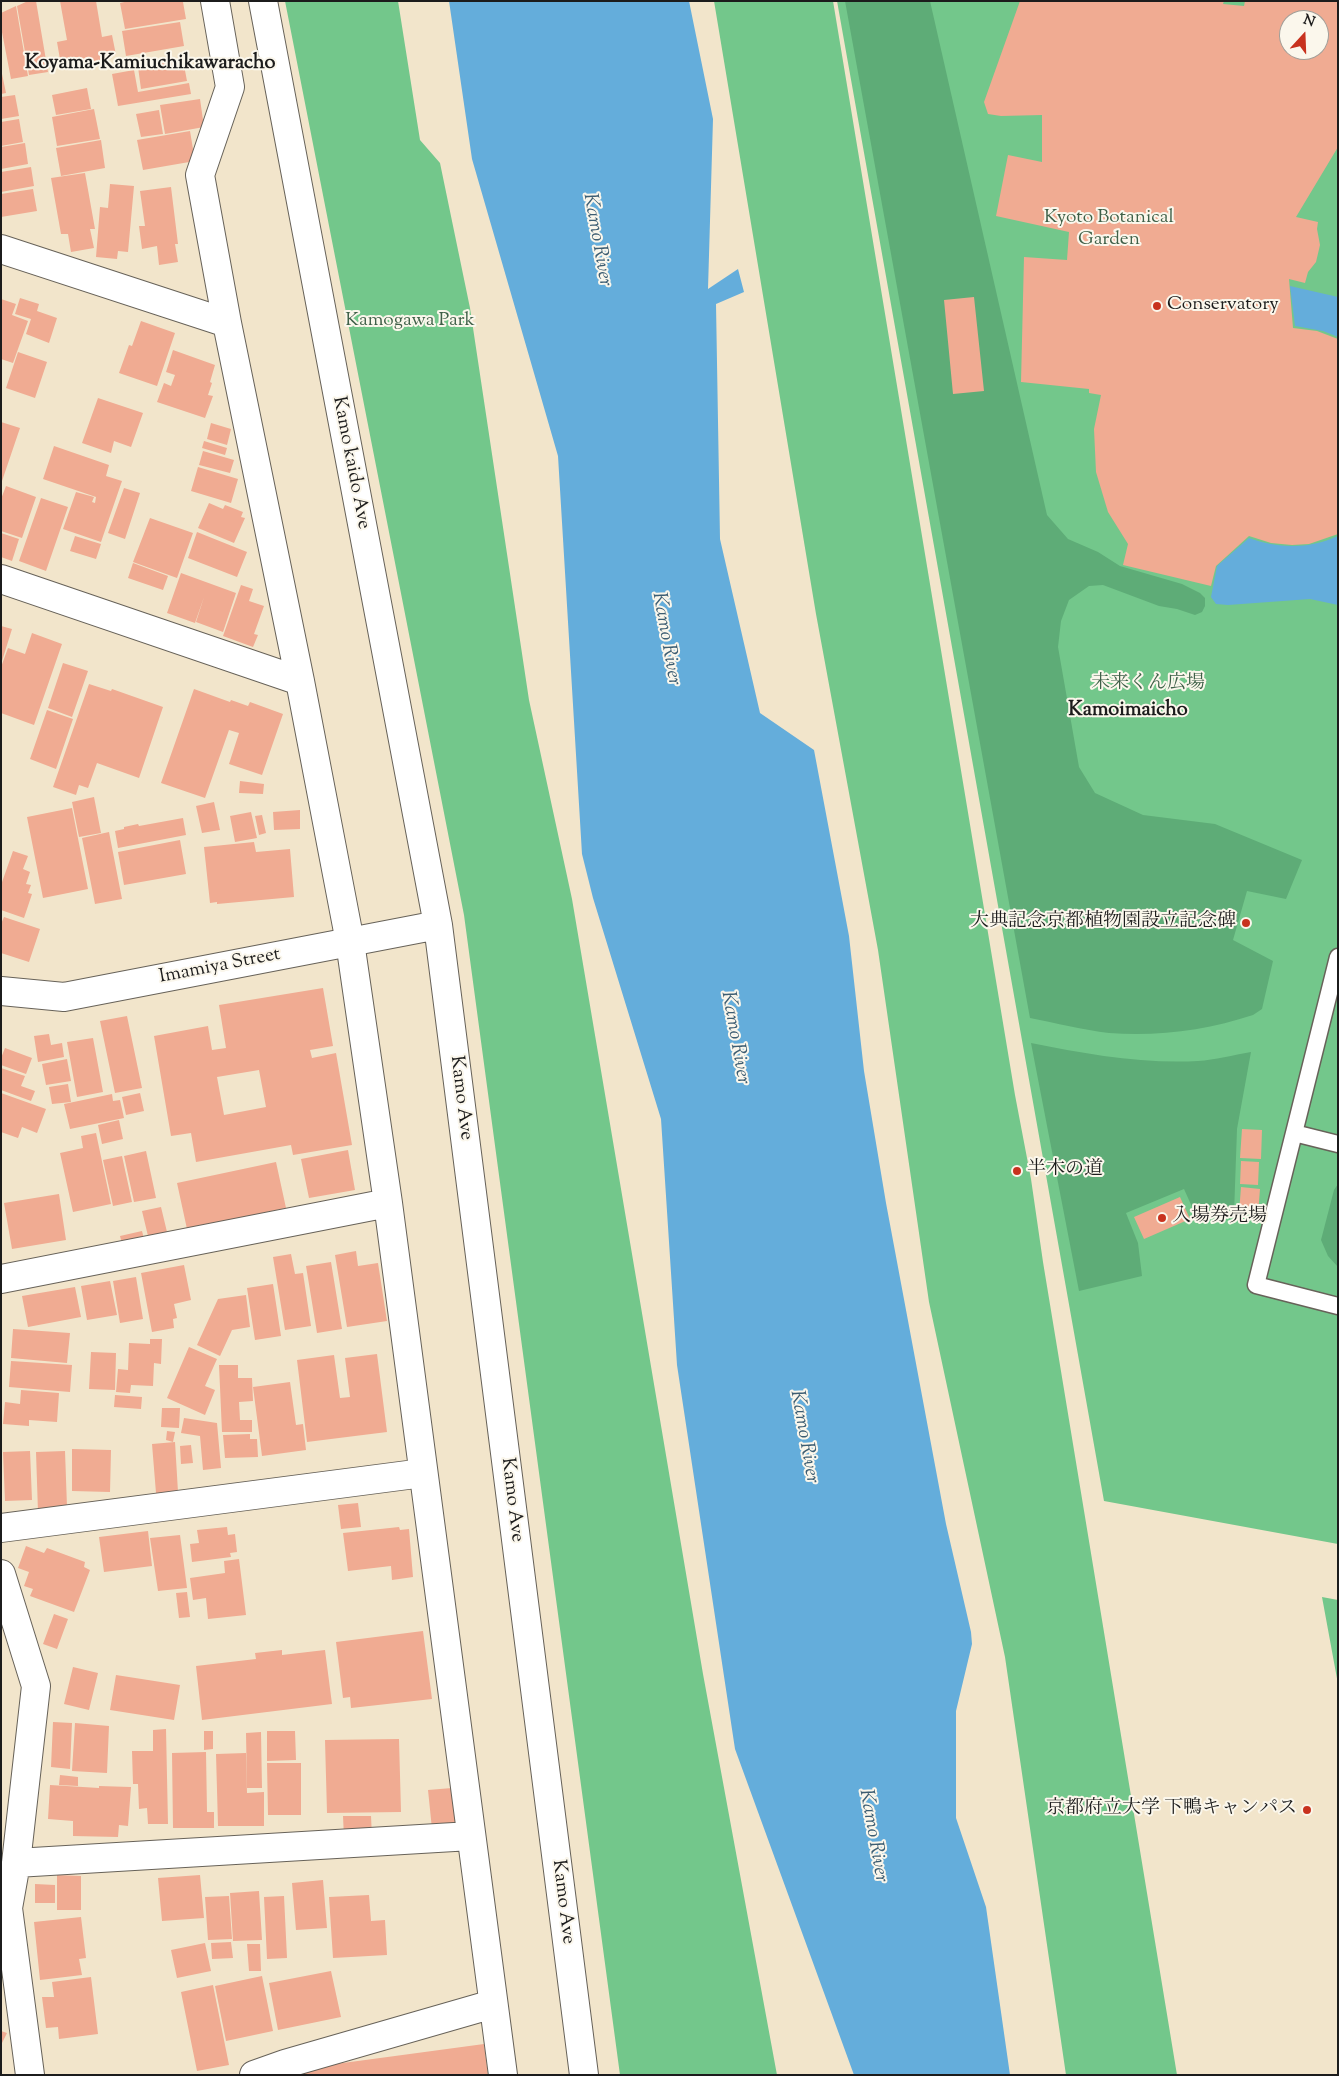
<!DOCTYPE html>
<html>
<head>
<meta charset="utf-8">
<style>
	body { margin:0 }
	#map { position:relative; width:1339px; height:2076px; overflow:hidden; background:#f2e5cb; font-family:"Sorts Mill Goudy",serif }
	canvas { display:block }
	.frame { position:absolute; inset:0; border:2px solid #1c1c1c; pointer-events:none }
	.north { position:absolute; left:1279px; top:10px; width:50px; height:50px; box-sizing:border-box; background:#fbf7ec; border:1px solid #a29f99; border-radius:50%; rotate:20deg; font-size:14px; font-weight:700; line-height:20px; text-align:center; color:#1c1c1c }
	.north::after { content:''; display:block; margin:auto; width:18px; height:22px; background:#c8321e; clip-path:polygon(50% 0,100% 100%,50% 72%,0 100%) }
</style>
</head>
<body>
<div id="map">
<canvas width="1339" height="2076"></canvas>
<div class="frame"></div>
<div class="north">N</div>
</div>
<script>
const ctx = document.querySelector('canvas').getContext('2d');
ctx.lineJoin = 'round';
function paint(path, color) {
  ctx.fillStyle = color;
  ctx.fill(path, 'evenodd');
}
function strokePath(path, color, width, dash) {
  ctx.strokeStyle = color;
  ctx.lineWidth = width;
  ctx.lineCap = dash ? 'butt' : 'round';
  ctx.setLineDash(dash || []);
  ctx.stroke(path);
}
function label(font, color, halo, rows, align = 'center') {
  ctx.font = font + ' "Sorts Mill Goudy","Noto Serif JP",serif';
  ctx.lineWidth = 4;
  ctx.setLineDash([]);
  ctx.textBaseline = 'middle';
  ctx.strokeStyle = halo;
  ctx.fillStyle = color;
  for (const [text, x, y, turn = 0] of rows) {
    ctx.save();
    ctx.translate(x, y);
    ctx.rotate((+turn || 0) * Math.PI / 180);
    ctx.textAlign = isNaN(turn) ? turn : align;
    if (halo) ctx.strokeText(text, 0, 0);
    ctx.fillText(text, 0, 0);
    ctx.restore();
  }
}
paint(new Path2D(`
	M285,1h113l22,139 20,23 30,145 59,392 43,199 131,775 74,401h-157l-156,-1160z
	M714,1h119l182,1094 16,84 12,83 134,813h-111l-61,-418 -76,-355 -51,-352 -62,-336z
	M837,1h501v1543l-234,-43zM1289,20h30v30h-30z
	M1322,1597l16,3v84z`), '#73c78b');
paint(new Path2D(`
	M845,1h85l117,514 21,24 30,13 22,14 62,18 18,9 5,5v8l-3,6 -7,3 -18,-6 -18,-3 -56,-21 -14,1 -20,14 -8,21 -3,26 21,120 16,26 48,22 72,9 87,36 -16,39 -39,-8 -14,49 40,21 -11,48 -9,6c-46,15 -95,22 -144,18 -26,-3 -53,-10 -79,-15z
	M1031,1043c54,11 112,21 167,18 17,-1 35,-6 53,-9l-14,77 -3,85 -37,4 -13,-29 -58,24 12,30 4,33 -63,15z
	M1338,1184v83l-10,-11 -7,-16 13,-50z`), '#5eac77');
paint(new Path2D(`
	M449,1h240l24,118 -5,170 30,-20 6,23 -28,12 4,235 40,174 54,37 35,186 15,135 22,132 60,321 25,108 1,12 -16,67v107l30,89 24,168h-156l-119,-326 -58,-384 -16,-246 -68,-221 -11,-44 -24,-398 -86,-297z
	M1290,286l48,11v40l-15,-6 -28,-5z
	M1338,536v69l-28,-6 -82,6 -12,-1 -5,-7 6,-31 32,-28c30,11 60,11 89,-2z`), '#64addb');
paint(new Path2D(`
	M28,1h8l12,71 -19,3 -12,-69z
	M60,1h36l6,36 10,-2 4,20 -11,2 1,4 -34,6v-3l-11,1 -4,-23 10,-2z
	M129,1l54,1 3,17 -61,10 -5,-26z
	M1020,1h204l-1,3 21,2 1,-5h92l1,146 -42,70 22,5 -1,7 3,16 -4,17 -8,10 -3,11 -16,-4 4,49 24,3 21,8v195l-29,10 -17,1 -21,-2 -22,-7 -33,30 -5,20 -88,-21 5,-21 -20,-32 -12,-40 -2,-43 7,-34 -12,-2v-4l-68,-7 3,-125 43,3 2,-28 -73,-16 12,-61 34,7v-47l-41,1 -13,-2 -4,-12zM1289,20h30v30h-30z
	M16,6l12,70 -17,3 -10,-52v-14z
	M180,22l4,24 -58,10 -4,-25z
	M183,60l4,21 -46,8 -3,-22z
	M1,69l5,24 -5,1z
	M134,70l4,22 51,-9 2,11 -73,12 -6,-32z
	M87,88l4,21 -35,6 -4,-20z
	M15,95l4,21 -18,3v-22z
	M200,99l4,28 -39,7 -5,-29z
	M94,109l6,30 -43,7 -5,-29z
	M159,110l4,24 -22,3 -5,-23z
	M19,119l4,23 -22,4v-24z
	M190,131l5,30 -52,9 -6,-30z
	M101,140l4,28 -44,8 -5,-28z
	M25,143l3,21 -27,5v-22z
	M31,167l3,19 -33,6v-20z
	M85,173l10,56h-5l4,19 -23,4 -3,-18h-7l-10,-56z
	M110,184l24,2 -6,66 -10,-1 -1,8 -21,-2 4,-50 8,1z
	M171,187l7,57h-3l3,18 -19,3 -2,-19 -15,3 -3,-23h6l-5,-35z
	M33,189l4,22 -36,6v-23z
	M974,297l10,94 -31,3 -9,-94z
	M20,298l19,6 -2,7 20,7 -8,25 -23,-9 5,-15 -16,-5z
	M1,299l15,5 -4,11 16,6 -15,42 -12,-4z
	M141,321l34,12 -18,53 -38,-13 10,-28 3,1z
	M173,350l42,15 -5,17 2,1 -4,12 5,1 -8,22 -48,-16 7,-19 7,3 4,-11 -9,-3z
	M18,352l29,10 -12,36 -29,-10z
	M98,398l45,15 -12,34 -17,-6 -3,12 -29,-10z
	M1,422l19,6 -18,53h-1z
	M211,423l20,6 -4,16 -20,-6z
	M204,441l23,7 -2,7 -23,-7z
	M54,446l55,19 -3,11 16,5 -21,61 -38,-13 13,-37 18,5 -2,5 3,1 1,-6 -53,-18z
	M203,451l31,9 -4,13 -31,-8z
	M198,467l40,12 -7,24 -40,-12z
	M6,486l30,11 -14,41 -21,-7v-32z
	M124,488l16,5 -15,46 -17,-6z
	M41,498l27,9 -22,64 -27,-10z
	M209,503l14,6 2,-4 18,7 -2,5 4,1 -11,25 -36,-15z
	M150,518l43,15 -16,45 -44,-16z
	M197,532l50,20 -10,25 -49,-19z
	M1,533l18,6 -7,22 -11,-4z
	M75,536l26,8 -5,15 -26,-8z
	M133,563l35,13 -5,14 -35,-12z
	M181,573l55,20 -13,39 -27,-10 8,-25 -9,26 -28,-10z
	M241,585l12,4 -4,12 15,5 -10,28 4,1 -5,12 -30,-11z
	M1,626l11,3 -10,32h-1z
	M32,633l30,11 -28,81 -33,-12v-46l7,-19 17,6z
	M63,663l25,8 -16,46 -24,-9z
	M89,684l22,7 1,-2 51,18 -24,71 -42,-15 -9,25 -9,-3 -3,10 -23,-8z
	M194,689l36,13 1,-2 17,6 2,-4 33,12 -21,61 -33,-11 10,-31 -10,-3 -24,68 -44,-15z
	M47,710l26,9 -17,50 -26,-10z
	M240,781l24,3 -1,10 -24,-1z
	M94,797l7,36 -22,4 -7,-35z
	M214,802l6,28 -18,3 -6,-27z
	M72,808l16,81 -45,9 -16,-81z
	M300,810v19l-26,1 -1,-18z
	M251,812l6,26 -22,4 -5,-26z
	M262,815l4,18 -7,2 -4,-19z
	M183,818l3,17 -68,13 -3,-17 9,-2v-2l14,-3 1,2z
	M109,832l13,67 -27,5 -13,-66z
	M180,840l6,34 -62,11 -6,-33z
	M254,842l2,10 34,-3 4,48 -77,7v-2l-7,1 -6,-56z
	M13,851l15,5 -5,13 7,3 -4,12 5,1 -3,8 4,1 -8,24 -23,-8v-25z
	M4,917l36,12 -11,33 -28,-9v-29z
	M323,988l10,58 -23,4 2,8 24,-5 16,92 -59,10 -2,-10 -95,17 -5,-29 -20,3 -17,-100 54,-10 4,24 14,-2 -7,-43zM259,1070l7,37 -42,8 -7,-38z
	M127,1016l15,72 -27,5 -15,-72z
	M49,1034l2,11 11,-2 2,14 -26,5 -4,-26z
	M93,1038l10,54 -26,5 -10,-55z
	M5,1048l27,10 -6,16 -25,-9v-7z
	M67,1059l4,22 -25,4 -4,-21z
	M1,1068l24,8 -4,10 14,5 -4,10 -30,-11z
	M68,1084l3,18 -19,2 -3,-17z
	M1,1093l45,16 -9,24 -15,-6 -4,11 -17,-6z
	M140,1093l4,18 -18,4 -4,-18z
	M112,1094l1,7 7,-1 4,18 -54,11 -6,-25z
	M119,1120l4,19 -21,5 -4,-19z
	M1242,1129l20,1 -1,29 -21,-1z
	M96,1133l15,71 -38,8 -13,-59 23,-5 -2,-12z
	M348,1150l7,40 -46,8 -8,-39z
	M146,1151l10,47 -22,4 -10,-46z
	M122,1156l10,46 -19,4 -10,-46z
	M1241,1161l18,1 -1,23 -18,-1z
	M276,1162l10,46 -99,21 -10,-46z
	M1241,1187l19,2 -2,25 -19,-1z
	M59,1194l7,46 -54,9 -8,-46z
	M1180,1197l10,22 -46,20 -10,-22z
	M161,1207l6,25 -19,4 -6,-25z
	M142,1231l2,8 -22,5 -2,-8z
	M356,1251l2,15 20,-3 9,58 -40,6 -12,-72z
	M291,1254l4,20 8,-1 8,53 -26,4 -12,-73z
	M331,1262l11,67 -25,4 -11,-67z
	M184,1265l7,35 -17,4 3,14 -4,1 1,9 -22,4 -11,-59z
	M136,1277l7,42 -23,4 -7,-42z
	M110,1281l7,34 -30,5 -6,-34z
	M273,1284l8,52 -26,4 -8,-52z
	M75,1287l6,30 -53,10 -6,-31z
	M246,1295l4,32 -18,3 -12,26 -23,-11 21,-46z
	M13,1329l57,4 -3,30 -56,-5z
	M150,1339h12l-1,25 -7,-1 -1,23 -22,-1 -1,8 -14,-1 2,-23 10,1 1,-27 21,1z
	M189,1347l28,12 -12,27 10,4 -10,25 -38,-17z
	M91,1352l25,1 -1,37 -26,-1z
	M377,1354l10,78 -80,10 -10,-82 37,-5 6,43 10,-1 -5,-39z
	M11,1361l61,4 -2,27 -61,-5z
	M219,1365h19v13h14l1,23 -14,1 1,18h12v12h-30z
	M290,1382l6,43 7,-1 3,26 -44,6 -9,-69z
	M21,1390l38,3 -2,29 -28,-2v6l-26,-2 2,-22 15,2z
	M115,1395l27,2 -1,12 -27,-2z
	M162,1408h18l-1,20 -18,-1z
	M184,1418l33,5 4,45 -18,2 -3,-34 -19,-3z
	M167,1431l8,1 -2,10 -7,-2z
	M250,1434v5h7l1,18 -33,1 -2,-23z
	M175,1442l3,50 -22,1 -4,-49z
	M191,1445l2,18 -12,1 -1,-18z
	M72,1449l39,1 -1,42 -38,-1z
	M30,1451l2,49 -27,1 -2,-49z
	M65,1451l2,56 -29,5 -2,-60z
	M358,1503l3,24 -20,2 -3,-24z
	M227,1527l1,8 7,-1 2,18 -7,1 1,4 -39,5 -2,-18 9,-1 -2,-13z
	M399,1527l1,3 9,-1 4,48 -21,3 -1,-14 -43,5 -5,-38z
	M148,1531l4,35 -48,6 -5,-35z
	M180,1535l7,53 -29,3 -8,-53z
	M26,1546l18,7 3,-5 38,14 -1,5 6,3 -16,42 -44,-16 3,-7 -9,-3 5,-14 -11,-4z
	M239,1559l7,56 -38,4 -2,-21 -13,2 -3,-22 35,-5 -1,-12z
	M187,1592l3,25 -11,1 -3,-25z
	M54,1614l14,5 -11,30 -14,-5z
	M423,1631l9,68 -81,9 -1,-11 -7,1 -7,-56z
	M282,1650v5l43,-5 7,54 -130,16 -6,-54 60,-7 -1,-6z
	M73,1667l25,6 -9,37 -25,-6z
	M116,1675l64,10 -6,35 -64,-10z
	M53,1722l19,1 -2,46 -19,-2z
	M75,1723l34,3 -2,47 -35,-2z
	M166,1729l2,95h-20l-1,-16 -8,1 -1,-25h-5l-1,-33h21v-21z
	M204,1731h9v18l-9,1z
	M267,1731h28l1,29 -29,1z
	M261,1732l1,56h-15l-1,-55z
	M399,1739l2,73 -74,1 -2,-73z
	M206,1752l1,60h7v16h-41l-1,-75z
	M246,1753l1,40 17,-1v34h-46l-2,-72z
	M267,1763h34v52h-33z
	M60,1775l18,2v9l-19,-1z
	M50,1785l49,3v-2l32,1 -3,39 -9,-1 -1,12 -45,-1v-15l-25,-2z
	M452,1788l4,38 -24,3 -4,-39z
	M343,1816h28l1,21 -28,1z
	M57,1875l24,1v34h-24z
	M200,1875l4,43 -42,3 -4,-43z
	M323,1880l4,48 -31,2 -4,-47z
	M35,1884l20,1v18h-20z
	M259,1891l3,49 -29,1 -3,-48z
	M369,1895l2,26 14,-1 2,35 -54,3 -4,-61z
	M229,1896l3,43 -24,1 -3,-43z
	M284,1896l3,62 -20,1 -3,-62z
	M81,1917l5,41 -7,1 3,16 -42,5 -6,-58z
	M231,1942l2,16 -21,1 -1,-16z
	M205,1943l6,28 -34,7 -6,-28z
	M247,1944h13l1,27h-12z
	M331,1971l10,46 -63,13 -9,-47z
	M262,1976l11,55 -47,10 -11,-55z
	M91,1977l7,57 -39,5 -1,-12 -12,1 -4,-31h12l-2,-15z
	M213,1985l16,80 -32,6 -16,-79z
	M1,2031l6,2 -6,12z
	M484,2044l4,31h-197v-5z`), '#f0ab92');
const service = new Path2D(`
	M1338,957l-82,328 82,21
	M1294,1133l44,11`);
const minor = new Path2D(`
	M215,1l15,86 -30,88 27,148 73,358 50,261 38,261 115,872
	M1,249l226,74
	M1,579l299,102
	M1,1279l387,-76
	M1,1528l422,-55
	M1,1574l35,112 -20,177 -8,45 22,167
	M16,1863l455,-27
	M254,2075l31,-11 208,-60`);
const tertiary = new Path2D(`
	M263,1l175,924 146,1150
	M1,991l63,6 374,-72`);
strokePath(service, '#676259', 19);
strokePath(minor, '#676259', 30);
strokePath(tertiary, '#676259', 30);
strokePath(service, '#fff', 16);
strokePath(minor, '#fff', 28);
strokePath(tertiary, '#fff', 28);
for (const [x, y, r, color] of [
	[1157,306,5,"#c8321e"],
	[1246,923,5,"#c8321e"],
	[1017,1171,5,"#c8321e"],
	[1162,1218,5,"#c8321e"],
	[1307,1810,5,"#c8321e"]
]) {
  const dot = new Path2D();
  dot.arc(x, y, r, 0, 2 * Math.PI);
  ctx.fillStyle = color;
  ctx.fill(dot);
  strokePath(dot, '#fbf7ec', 2);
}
label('19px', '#3f6048', '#fbf7ec', [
	["Kyoto Botanical",1109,219],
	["Garden",1109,241],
	["Kamogawa Park",410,322],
	["未来くん広場",1148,685]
]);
label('19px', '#1c1c1c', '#fbf7ec', [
	["Conservatory",1167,306],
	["大典記念京都植物園設立記念碑",1236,923,"right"],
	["半木の道",1027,1171],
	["入場券売場",1172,1218],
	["京都府立大学 下鴨キャンパス",1297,1810,"right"]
], 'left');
label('19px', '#1c1c1c', '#fbf7ec', [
	["Kamo kaido Ave",350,463,79],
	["Imamiya Street",220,967,-11],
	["Kamo Ave",460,1098,83],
	["Kamo Ave",511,1500,83],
	["Kamo Ave",562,1902,83]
]);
label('bold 20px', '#1c1c1c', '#fbf7ec', [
	["Koyama-Kamiuchikawaracho",150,65],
	["Kamoimaicho",1128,712]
]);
label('italic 20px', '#3c5d72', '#fbf7ec', [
	["Kamo River",596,240,80],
	["Kamo River",665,639,80],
	["Kamo River",734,1038,80],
	["Kamo River",803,1437,80],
	["Kamo River",872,1836,80]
]);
</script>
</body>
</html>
